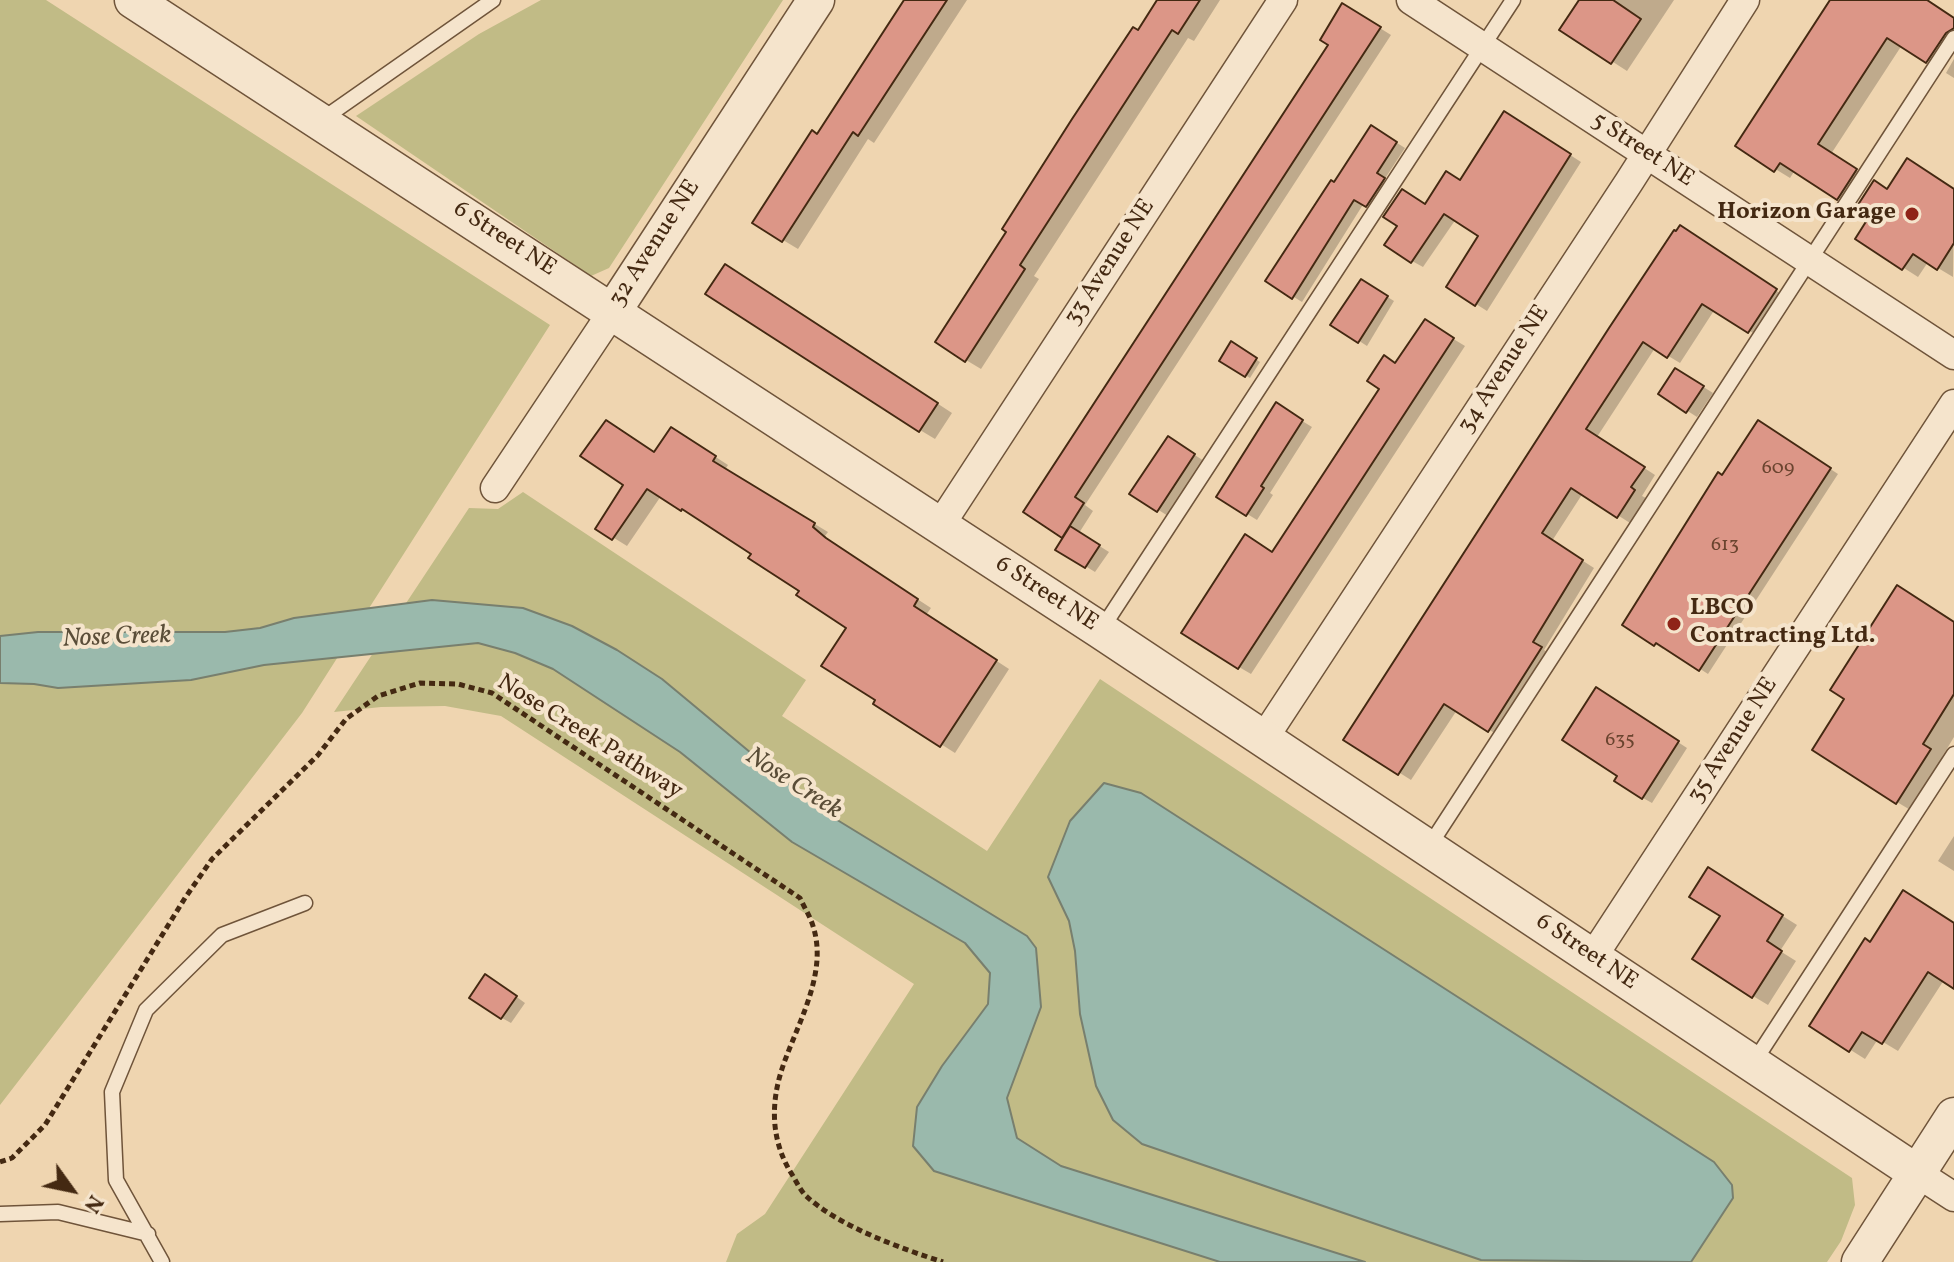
<!DOCTYPE html>
<html>
<head>
<meta charset="utf-8">
<style>
	body { margin:0 }
	#map { position:relative; width:1954px; height:1262px; overflow:hidden; background:#efd5b0; font-family:Vollkorn,serif }
	canvas { display:block }
	.north { position:absolute; left:32px; top:1150px; width:80px; height:80px; -webkit-text-stroke:6px #f5e4cc; paint-order:stroke; rotate:123deg; font-size:22px; font-weight:700; line-height:32px; text-align:center; color:#442912 }
	.north::after { content:''; display:block; margin:auto; width:28px; height:36px; background:#442912; clip-path:polygon(50% 0,100% 100%,50% 72%,0 100%) }
</style>
</head>
<body>
<div id="map">
<canvas width="1954" height="1262"></canvas>
<div class="north">N</div>
</div>
<script>
const ctx = document.querySelector('canvas').getContext('2d');
ctx.lineJoin = 'round';
function paint(path, color) {
  ctx.fillStyle = color;
  ctx.fill(path, 'evenodd');
}
function strokePath(path, color, width, dash) {
  ctx.strokeStyle = color;
  ctx.lineWidth = width;
  ctx.lineCap = dash ? 'butt' : 'round';
  ctx.setLineDash(dash || []);
  ctx.stroke(path);
}
function label(font, color, halo, rows, align = 'center') {
  ctx.font = font + ' Vollkorn,serif';
  ctx.lineWidth = 8;
  ctx.setLineDash([]);
  ctx.textBaseline = 'middle';
  ctx.strokeStyle = halo;
  ctx.fillStyle = color;
  for (const [text, x, y, turn = 0] of rows) {
    ctx.save();
    ctx.translate(x, y);
    ctx.rotate((+turn || 0) * Math.PI / 180);
    ctx.textAlign = isNaN(turn) ? turn : align;
    if (halo) ctx.strokeText(text, 0, 0);
    ctx.fillText(text, 0, 0);
    ctx.restore();
  }
}
paint(new Path2D(`
	M0,0h46l504,325 -248,388 -302,392z
	M541,0h242l-174,268 -18,8 -235,-160 123,-82z
	M523,492l283,188 -24,36 205,135 113,-172 752,499 3,27 -14,36 -14,21h-1101l11,-28 28,-20 149,-230 -413,-268 -56,-10 -64,1 -47,5 135,-204 29,1z`), '#c1bb86');
const water = new Path2D(`
	M432,600l91,8 49,18 45,24 45,29 154,128 211,129 9,12 5,59 -34,91 10,40 44,28 304,96h-145l-286,-91 -21,-25 4,-39 25,-41 46,-62 2,-31 -25,-30 -173,-101 -112,-90 -127,-83 -38,-16 -37,-10 -214,22 -73,15 -133,8 -24,-4 -34,-1v-47l38,-4h187l35,-4 34,-10z
	M1104,783l37,10 573,369 18,23 1,13 -42,64 -210,-2 -339,-116 -29,-24 -17,-34 -16,-72 -5,-63 -6,-30 -21,-44 22,-56z`);
paint(water, '#9ab9ac');
strokePath(water, '#787f6e', 2);
paint(new Path2D(`
	M907,0h60l-93,143 -6,-4 -70,110 -15,-9 35,-104z
	M1159,0h61l-26,41 -6,-3 -154,238 5,3 -58,90 -15,-9 173,-328z
	M1581,0h93l-47,71 -65,-42z
	M1833,0h92l29,19v31l-13,19 -39,-24 -71,109 39,25 -18,27 -57,-36 -5,8 -52,-32z
	M1343,5l48,30 -306,470 8,6 -14,22 30,19 -14,20 -37,-23 7,-12 -39,-25 305,-468z
	M1954,59v19l-8,-5z
	M1516,120l65,42 -94,149 -11,-7 5,-69 -25,-16 -33,48 -11,-6 14,-55 35,-24z
	M1372,127l33,21 -21,32 8,5 -17,25 -11,-7 -62,99 -34,-21z
	M1954,190l-1,87 -25,-15 -10,15 -61,-39 31,-47z
	M1692,234l95,64 -26,40 -46,-29 -35,54 -25,-15 -58,89 58,38 -13,21 4,2 -16,25 -47,-30 -31,48 42,27 -50,82 8,5 -51,82 -44,-27 -46,70 -65,-41z
	M741,275l211,138 -17,26 -15,-9z
	M1362,281l32,20 -27,45 -34,-22z
	M1437,329l28,17 -214,328 -12,-7 34,-113 123,-189z
	M1232,344l28,18 -10,16 -29,-18z
	M1686,376l27,17 -16,24 -36,-23z
	M1276,405l36,22 -42,66 3,2 -16,25 -39,-24z
	M1767,427l71,47 -130,200 -43,-28 -2,3 -8,-5 68,-166z
	M685,437l43,28 -3,5 103,62 -3,4 14,12 92,60 -5,7 83,54 -54,84 -79,-50 2,-3 -29,-73 -95,-74 -93,-57 -34,50 -29,-18 58,-74z
	M1178,444l26,17 -36,55 -36,-23z
	M1954,623v114l-12,20 8,5 -33,52 -20,-12z
	M1606,695l81,53 -35,55 -9,-5 -23,-23z
	M1954,836v35l-16,-10z
	M1724,879l73,46 -17,26 16,10 -28,44 -15,-9 -31,-80z
	M1954,924v62l-10,-6 -46,71 -20,-12 -13,20 -54,-34 60,-81z
	M496,982l29,21 -14,20 -9,-5z`), '#0003');
const building = new Path2D(`
	M904,0h43l-89,136 -5,-4 -71,110 -30,-19 60,-93 5,4z
	M1157,0h43l-22,34 -6,-4 -81,125 -71,110 5,4 -60,93 -30,-20 71,-110 -4,-3 70,-110 61,-92 5,3z
	M1579,0h34l28,19 -30,45 -52,-34z
	M1830,0h97l27,18v10l-8,5 -20,30 -39,-25 -69,106 39,25 -20,31 -57,-37 -6,9 -39,-26z
	M1342,3l39,24 -306,470 9,6 -22,35 -39,-26 305,-467 -8,-5z
	M1504,111l67,43 -96,152 -29,-19 32,-51 -34,-22 -33,49 -27,-18 13,-19 -14,-9 19,-28 23,15 21,-33 14,9z
	M1371,125l26,17 -20,31 8,5 -19,29 -12,-7 -62,99 -27,-18 66,-101 3,2z
	M1907,158l47,31v54l-17,27 -24,-16 -11,16 -47,-31 12,-19 -13,-9 20,-31 13,9z
	M1680,225l97,64 -29,44 -46,-29 -35,54 -24,-16 -57,87 59,38 -14,20 4,3 -18,28 -46,-30 -29,45 41,27 -50,82 9,5 -54,85 -44,-28 -46,71 -55,-35 266,-412 65,-98 2,1z
	M725,264l213,139 -19,29 -214,-138z
	M1361,279l27,17 -30,47 -28,-18z
	M1425,319l29,19 -216,331 -57,-36 64,-99 27,18 107,-163 -12,-8 17,-26 11,8z
	M1231,341l26,17 -12,19 -26,-16z
	M1675,368l29,18 -18,27 -28,-19z
	M1276,402l27,18 -42,66 3,2 -18,28 -30,-19z
	M606,420l48,32 17,-25 45,29 -3,5 102,62 -2,4 13,11 92,61 -4,7 83,54 -57,87 -67,-43 2,-4 -54,-34 25,-38 -50,-33 3,-4 -51,-33 3,-4 -69,-45 -1,2 -34,-22 -35,51 -17,-11 28,-44 -43,-29z
	M1758,420l73,48 -132,203 -43,-28 -2,3 -32,-21 96,-153 4,3z
	M1168,436l27,18 -38,58 -28,-18z
	M1070,526l30,19 -15,23 -30,-18z
	M1897,585l57,37v72l-31,50 8,5 -35,55 -84,-54 32,-51 -14,-9z
	M1596,687l83,54 -37,58 -28,-18 3,-5 -55,-36z
	M1708,867l75,48 -16,26 15,10 -30,47 -60,-39 28,-43 -31,-19z
	M1903,890l51,33v66l-26,-17 -46,72 -20,-12 -13,20 -40,-26 56,-88 5,4z
	M485,974l32,22 -16,23 -32,-21z`);
paint(building, '#dc9687');
strokePath(building, '#442912', 2);
const service = new Path2D(`
	M320,121l173,-121
	M1101,630l412,-630
	M1428,848l526,-810
	M1754,1062l200,-308
	M0,1214l58,-2 90,22
	M162,1262l-46,-82 -4,-88 34,-82 76,-75 83,-32`);
const minor = new Path2D(`
	M1411,0l543,355
	M495,488l118,-177
	M939,527l344,-527
	M1264,738l365,-556 116,-182
	M1592,958l362,-554
	M1917,1173l37,24`);
const tertiary = new Path2D(`
	M133,0l967,630 817,543
	M613,311l203,-311
	M1860,1262l94,-146`);
strokePath(service, '#6f543a', 17);
strokePath(minor, '#6f543a', 31);
strokePath(tertiary, '#6f543a', 39);
strokePath(new Path2D(`
	M0,1162l12,-4 33,-33 140,-227 27,-39 106,-104 28,-36 32,-23 42,-13 38,1 34,9 308,205c4,9 10,18 13,28 16,49 -18,101 -32,146 -11,36 -9,72 12,104 4,7 8,15 13,20 34,31 94,52 137,66`), '#442912', 5, [6, 4]);
strokePath(service, '#f5e4cc', 14);
strokePath(minor, '#f5e4cc', 28);
strokePath(tertiary, '#f5e4cc', 36);
for (const [x, y, r, color] of [
	[1912,214,8,"#8f2418"],
	[1674,624,8,"#8f2418"]
]) {
  const dot = new Path2D();
  dot.arc(x, y, r, 0, 2 * Math.PI);
  ctx.fillStyle = color;
  ctx.fill(dot);
  strokePath(dot, '#f5e4cc', 3);
}
label('20px', '#6a442f', null, [
	["609",1778,469],
	["613",1725,546],
	["635",1620,741]
]);
label('24px', '#442912', '#f5e4cc', [
	["5 Street NE",1642,151,33],
	["6 Street NE",504,240,33],
	["32 Avenue NE",656,244,-57],
	["33 Avenue NE",1111,263,-57],
	["34 Avenue NE",1505,370,-57],
	["6 Street NE",1046,595,33],
	["Nose Creek Pathway",589,738,32],
	["35 Avenue NE",1734,741,-57],
	["6 Street NE",1586,953,34]
]);
label('bold 24px', '#442912', '#f5e4cc', [
	["Horizon Garage",1896,214],
	["LBCO",1690,610,"left"],
	["Contracting Ltd.",1690,638,"left"]
], 'right');
label('italic 26px', '#5a4d38', '#f5e4cc', [
	["Nose Creek",117,639,-2],
	["Nose Creek",793,785,33]
]);
</script>
</body>
</html>
